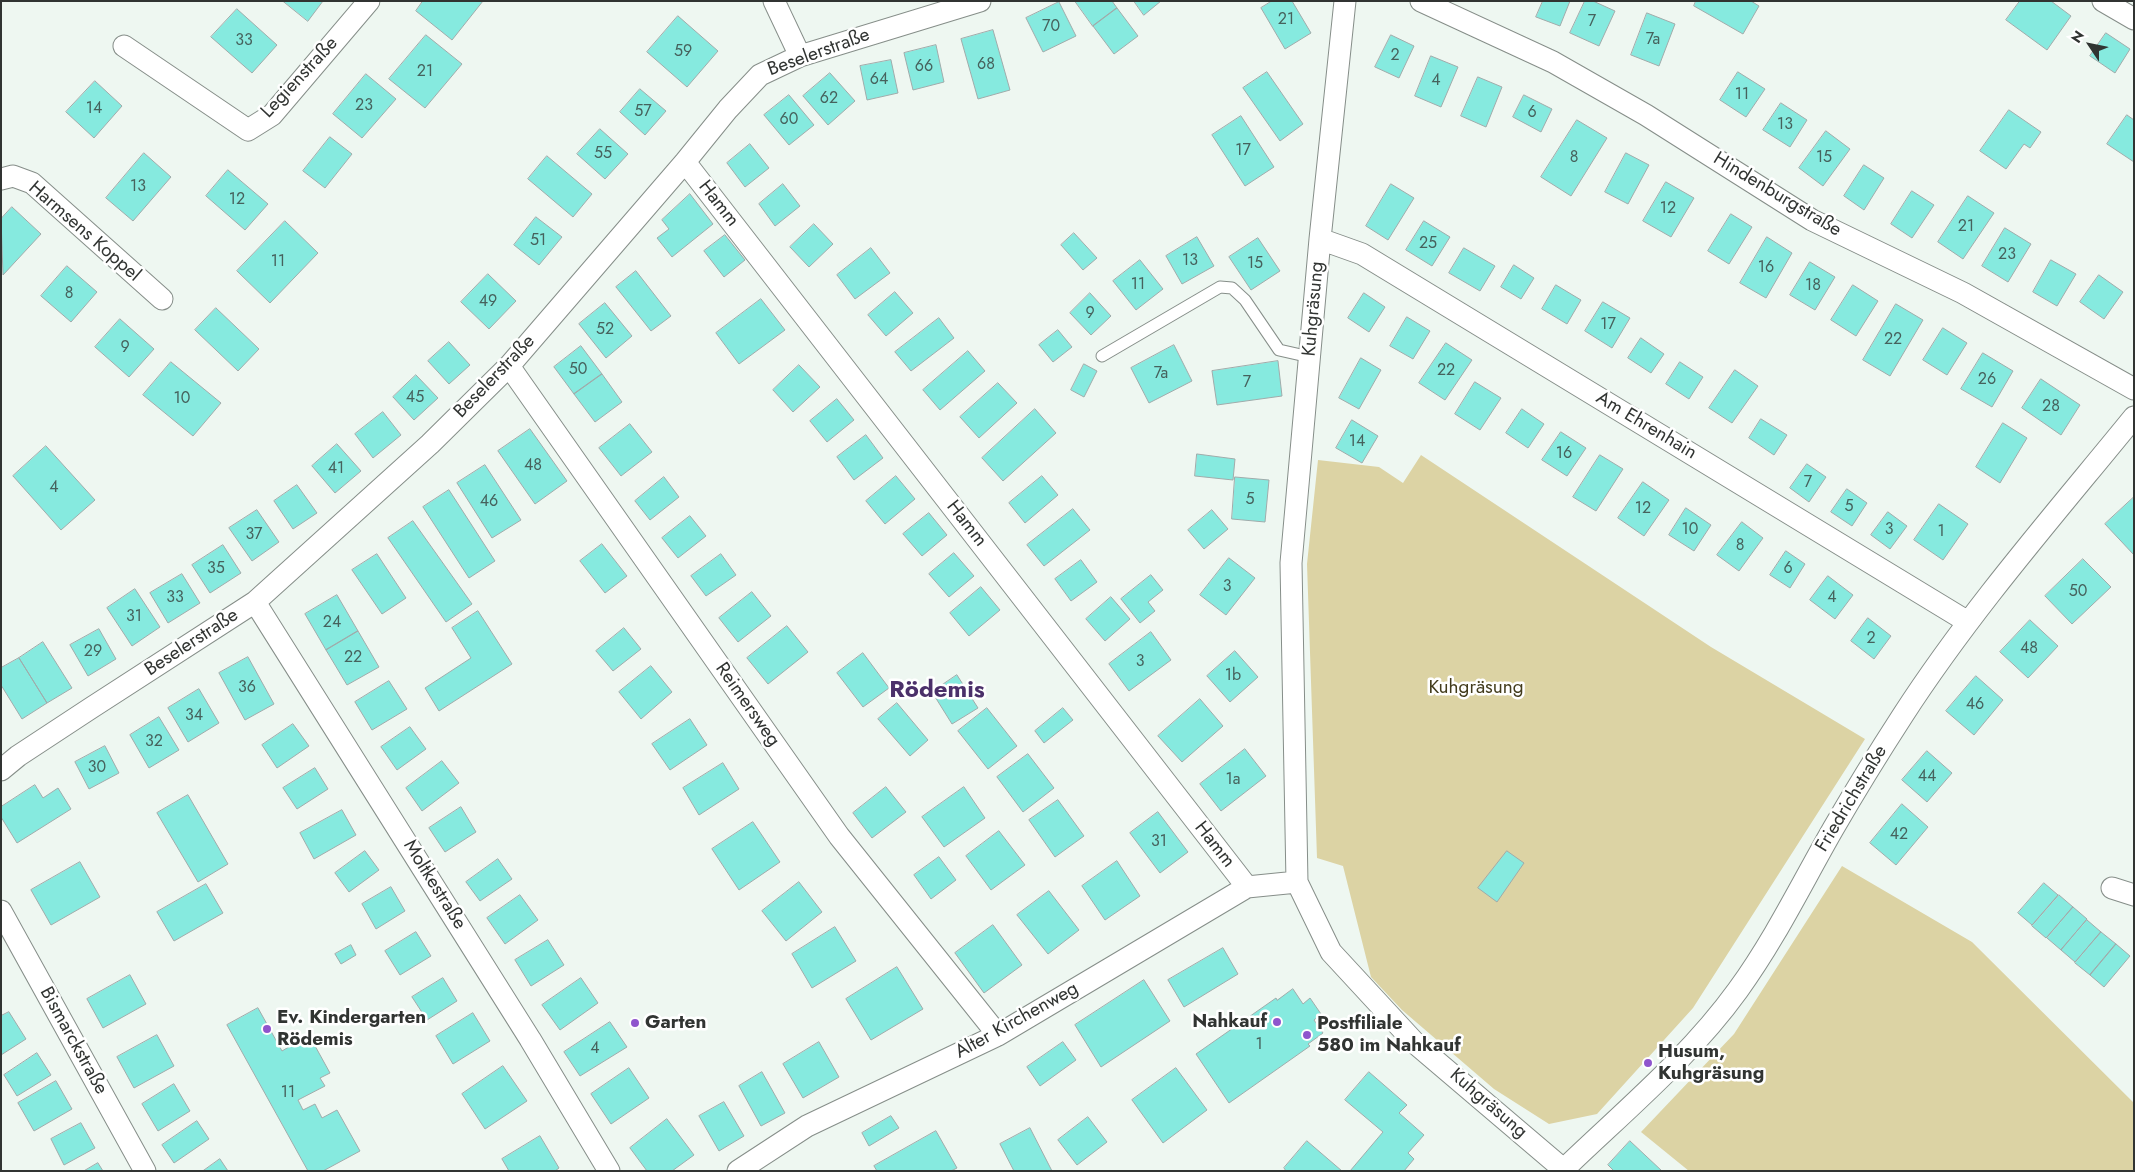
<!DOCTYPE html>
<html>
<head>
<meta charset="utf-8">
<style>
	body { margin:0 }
	#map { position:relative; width:2135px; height:1172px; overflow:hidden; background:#eef7f1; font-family:Jost,sans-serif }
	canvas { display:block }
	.frame { position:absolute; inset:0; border:2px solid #313432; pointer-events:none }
	.north { position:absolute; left:2065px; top:20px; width:50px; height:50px; -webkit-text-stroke:4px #fff; paint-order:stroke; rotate:304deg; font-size:14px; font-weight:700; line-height:20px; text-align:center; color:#313432 }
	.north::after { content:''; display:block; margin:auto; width:18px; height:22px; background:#313432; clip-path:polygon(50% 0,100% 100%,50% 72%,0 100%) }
</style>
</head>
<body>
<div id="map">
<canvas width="2135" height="1172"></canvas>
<div class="frame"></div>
<div class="north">N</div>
</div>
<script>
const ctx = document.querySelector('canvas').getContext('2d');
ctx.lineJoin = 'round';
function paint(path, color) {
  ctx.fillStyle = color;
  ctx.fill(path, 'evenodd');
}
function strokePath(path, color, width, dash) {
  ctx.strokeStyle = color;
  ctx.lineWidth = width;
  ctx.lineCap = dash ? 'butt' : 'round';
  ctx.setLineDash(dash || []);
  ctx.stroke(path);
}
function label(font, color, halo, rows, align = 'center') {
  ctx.font = font + ' Jost,sans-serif';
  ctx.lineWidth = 5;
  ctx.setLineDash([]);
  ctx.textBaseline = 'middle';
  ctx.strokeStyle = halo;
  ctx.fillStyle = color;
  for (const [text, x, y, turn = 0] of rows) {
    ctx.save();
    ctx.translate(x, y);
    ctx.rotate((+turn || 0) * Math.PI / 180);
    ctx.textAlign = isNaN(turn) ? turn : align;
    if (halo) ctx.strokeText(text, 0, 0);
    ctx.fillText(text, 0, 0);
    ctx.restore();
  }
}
paint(new Path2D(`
	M1421,455l290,192 154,92 -172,269 -96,106 -48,10 -55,-35 -92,-79 -31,-33 -28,-111 -26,-8 -10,-294 11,-104 61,7 24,16z
	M1842,866l130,76 162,161v68h-445l-48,-39 93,-98z`), '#dcd3a4');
const building = new Path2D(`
	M283,1h40l-15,20z
	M423,1h60l-31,39 -36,-29z
	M1075,1h37l5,7 -24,18z
	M1134,1h27l-17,14z
	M1272,1h20l19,32 -26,16 -24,-41z
	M1543,1h27l-10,25 -24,-9z
	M1585,1h8l22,10 -16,35 -29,-13z
	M1696,1h55l8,5 -16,28 -49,-28z
	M2020,1h31l20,15 -24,34 -41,-30z
	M1059,2l17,34 -33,16 -17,-34z
	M1117,8l21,28 -24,18 -21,-28z
	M237,9l40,36 -25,28 -41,-36z
	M1647,13l28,11 -16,42 -28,-11z
	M678,16l40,35 -31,36 -40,-35z
	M993,30l17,60 -32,9 -17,-60z
	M2106,33l24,16 -15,24 -25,-17z
	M426,35l36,29 -37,44 -36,-29z
	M1391,35l23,11 -15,32 -24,-11z
	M936,45l8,37 -31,8 -9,-37z
	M1431,56l27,11 -17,40 -26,-11z
	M891,60l7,33 -31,7 -7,-34z
	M1267,72l36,52 -23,17 -37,-53z
	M1738,72l27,17 -19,28 -26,-17z
	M830,73l25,28 -27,24 -25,-29z
	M366,74l30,25 -34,39 -29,-24z
	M1478,77l24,10 -16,40 -25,-11z
	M95,81l27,25 -28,32 -28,-26z
	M640,89l26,22 -21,24 -25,-23z
	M789,95l25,30 -25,20 -25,-30z
	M1524,95l28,14 -11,23 -28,-15z
	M1781,103l26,17 -17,27 -27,-17z
	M2009,110l32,22 -11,16 -6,-4 -18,25 -26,-18z
	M2127,115l7,5v42l-27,-18z
	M1241,116l33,51 -29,19 -33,-51z
	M1577,120l30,18 -36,58 -30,-19z
	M600,129l28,25 -23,25 -28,-25z
	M1826,131l24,18 -27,37 -24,-18z
	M330,137l22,17 -27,34 -22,-17z
	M750,144l19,24 -24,19 -18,-24z
	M144,153l27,24 -38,44 -27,-23z
	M1626,153l23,12 -21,39 -23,-12z
	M547,156l45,38 -19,23 -45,-38z
	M1864,165l20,13 -20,32 -20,-14z
	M228,170l40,34 -23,26 -39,-34z
	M1666,182l28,16 -23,39 -28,-16z
	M783,184l17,22 -25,20 -16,-22z
	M1391,184l23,14 -26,42 -22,-14z
	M1912,191l22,14 -22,33 -21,-14z
	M690,194l23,30 -41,33 -15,-19 12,-9 -7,-9z
	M1968,196l26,17 -31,46 -25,-17z
	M12,207l29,27 -38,41 -2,-56z
	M1731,214l21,13 -23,37 -21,-13z
	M536,217l26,20 -23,28 -25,-20z
	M285,221l33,32 -48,50 -33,-32z
	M1424,221l26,16 -18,29 -26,-16z
	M814,224l19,20 -24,23 -19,-20z
	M2005,228l26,16 -23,38 -26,-16z
	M1074,233l23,25 -14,12 -22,-25z
	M725,235l20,25 -21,17 -20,-26z
	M1197,237l17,29 -32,18 -16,-28z
	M1767,237l25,16 -26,45 -26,-15z
	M1258,238l22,33 -29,19 -22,-33z
	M871,248l19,25 -35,26 -18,-24z
	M1464,248l31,18 -15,25 -31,-18z
	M1140,260l23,29 -27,21 -23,-29z
	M2051,260l25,14 -19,32 -24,-14z
	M1810,262l25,15 -20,33 -25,-15z
	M1514,265l20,13 -13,21 -20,-12z
	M67,266l30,26 -26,30 -30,-26z
	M636,271l35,45 -20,15 -35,-44z
	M488,274l28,27 -27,28 -28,-27z
	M2099,275l24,17 -19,27 -24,-17z
	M1556,285l25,15 -14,24 -25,-15z
	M1853,285l25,16 -22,35 -25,-16z
	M895,292l18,21 -27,23 -18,-21z
	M1090,293l21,23 -20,19 -21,-22z
	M1364,293l21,14 -16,25 -21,-14z
	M761,299l24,31 -46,34 -23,-31z
	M1603,302l27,16 -18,30 -27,-17z
	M605,303l27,33 -26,22 -27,-34z
	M1896,304l27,16 -33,56 -27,-16z
	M216,308l43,41 -21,22 -43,-41z
	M1407,317l23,14 -17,28 -23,-13z
	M939,318l15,20 -43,33 -16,-19z
	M120,319l34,30 -25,28 -34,-30z
	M1943,328l24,15 -20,32 -24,-15z
	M1058,330l14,17 -19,15 -14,-17z
	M1641,338l23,16 -13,19 -23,-15z
	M449,342l21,23 -21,19 -21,-23z
	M1446,343l26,17 -27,40 -26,-17z
	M1174,345l18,36 -43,22 -18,-35z
	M581,346l21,28 -28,20 -20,-27z
	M968,351l17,20 -45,39 -17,-20z
	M1983,353l30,18 -21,36 -31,-18z
	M1361,358l20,12 -22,39 -20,-11z
	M1278,361l4,35 -65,9 -5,-34z
	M171,362l50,41 -28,33 -50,-41z
	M1680,362l23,15 -14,22 -23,-15z
	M1084,364l13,7 -13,26 -13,-7z
	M799,365l21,22 -27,25 -20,-22z
	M1735,370l23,16 -26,37 -23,-15z
	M602,374l20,28 -27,20 -21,-28z
	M416,375l22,23 -24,22 -21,-23z
	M2041,379l39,26 -19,30 -39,-27z
	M1475,382l26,16 -21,32 -25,-16z
	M998,383l19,20 -38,35 -19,-21z
	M837,399l17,21 -27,22 -17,-21z
	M1035,409l21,24 -53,48 -21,-23z
	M1522,409l22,15 -16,24 -22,-15z
	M383,412l18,23 -28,23 -18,-24z
	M1761,419l26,16 -13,20 -25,-17z
	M1352,420l26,16 -16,27 -26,-15z
	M2003,423l24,15 -27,45 -24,-16z
	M630,424l22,28 -31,24 -22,-28z
	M530,429l37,52 -32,23 -37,-53z
	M1561,432l25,16 -19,28 -25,-16z
	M866,435l17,23 -29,22 -17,-23z
	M337,444l24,27 -26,22 -23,-27z
	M46,446l49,54 -34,30 -48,-54z
	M1197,454l38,5 -2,21 -38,-4z
	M1600,455l23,14 -27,42 -23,-14z
	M1807,464l19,13 -17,25 -19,-14z
	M485,465l36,55 -29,18 -35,-55z
	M896,476l19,23 -30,25 -19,-23z
	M1042,476l16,19 -33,28 -16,-20z
	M664,477l15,20 -29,23 -15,-19z
	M1235,477l34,3 -4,42 -33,-3z
	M1643,482l26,18 -25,36 -26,-18z
	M297,485l20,28 -24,16 -19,-28z
	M1847,489l20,14 -15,23 -21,-14z
	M449,490l46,71 -26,17 -46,-71z
	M2134,497v58l-29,-31z
	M1939,504l29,20 -25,36 -29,-20z
	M1686,508l25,17 -17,26 -25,-16z
	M1073,509l17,21 -46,36 -17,-21z
	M257,510l22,32 -27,19 -23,-33z
	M1212,510l16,19 -24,20 -16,-19z
	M1888,512l19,14 -17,23 -19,-14z
	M929,513l18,22 -25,21 -19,-22z
	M690,516l16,20 -28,22 -16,-20z
	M413,521l59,83 -26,18 -58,-84z
	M1742,522l21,16 -24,33 -22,-16z
	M602,544l25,32 -22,17 -25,-32z
	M223,545l18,28 -31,20 -18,-28z
	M1786,551l19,13 -15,24 -20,-13z
	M954,553l20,23 -25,21 -20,-23z
	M377,554l29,44 -24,16 -30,-44z
	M721,554l15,21 -30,21 -15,-20z
	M1229,558l26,20 -29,37 -26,-20z
	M2083,559l28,28 -39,37 -27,-28z
	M1081,560l16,22 -26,19 -16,-22z
	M182,574l18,29 -32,20 -18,-30z
	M1151,575l12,15 -15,12 7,9 -15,12 -19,-24z
	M1828,576l25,19 -18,24 -25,-19z
	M981,587l19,23 -31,26 -19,-23z
	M135,589l25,38 -28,19 -25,-38z
	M752,592l19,24 -33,26 -19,-24z
	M337,595l21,36 -32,19 -21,-36z
	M1111,597l19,22 -25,22 -19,-22z
	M478,611l34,53 -73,47 -14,-23 46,-30 -19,-30z
	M1868,618l23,18 -17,23 -23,-18z
	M2030,620l28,26 -30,32 -28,-26z
	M787,626l21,26 -40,32 -21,-26z
	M624,628l17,21 -28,22 -17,-20z
	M99,629l17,30 -28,17 -18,-31z
	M358,631l21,36 -32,18 -21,-35z
	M1151,632l20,28 -42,31 -20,-27z
	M43,642l29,46 -25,15 -28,-45z
	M1235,651l23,26 -28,25 -23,-26z
	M863,653l26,35 -26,19 -26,-34z
	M248,657l26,47 -29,16 -26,-47z
	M19,658l28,45 -25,16 -21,-34v-17z
	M651,666l21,26 -31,27 -22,-27z
	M957,675l21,33 -26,16 -20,-32z
	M1976,676l27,24 -29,35 -28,-24z
	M389,681l18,28 -35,21 -17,-28z
	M199,689l20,34 -31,19 -20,-34z
	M1200,699l23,27 -41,36 -24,-26z
	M897,703l31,37 -18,16 -32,-37z
	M987,708l30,38 -29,23 -30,-38z
	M1063,708l10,12 -29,23 -9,-12z
	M159,717l20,33 -30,18 -19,-33z
	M690,719l17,26 -37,25 -18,-26z
	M293,724l16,22 -32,22 -15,-23z
	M410,727l16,22 -29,21 -16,-23z
	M105,746l14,27 -30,16 -14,-27z
	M1245,749l21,27 -45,35 -21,-27z
	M1927,751l25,22 -25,29 -25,-22z
	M1028,754l26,34 -31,24 -26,-35z
	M442,761l17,22 -37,28 -16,-23z
	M723,763l16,26 -40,26 -16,-27z
	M315,768l13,21 -31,20 -14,-21z
	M35,785l8,13 15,-10 13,21 -54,34 -16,-26v-10z
	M886,787l20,25 -34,26 -19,-25z
	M964,787l21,31 -41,29 -22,-30z
	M188,795l40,69 -30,18 -41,-69z
	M1058,800l26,36 -29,21 -26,-37z
	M1902,804l26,23 -32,38 -26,-22z
	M461,807l15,25 -31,20 -16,-24z
	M342,810l14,25 -42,24 -14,-26z
	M1158,812l30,40 -28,21 -30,-40z
	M753,822l27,40 -41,28 -27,-41z
	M999,831l26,34 -34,25 -25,-34z
	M365,851l14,19 -30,22 -14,-19z
	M1507,851l17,12 -27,39 -19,-14z
	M939,857l17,23 -25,19 -17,-24z
	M498,859l14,20 -32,22 -14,-19z
	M1117,861l23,35 -35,24 -23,-34z
	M80,862l20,35 -49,28 -20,-35z
	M799,882l23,30 -36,29 -24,-30z
	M2044,883l14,12 -26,30 -14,-12z
	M206,884l17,29 -49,28 -17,-29z
	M391,887l14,24 -29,18 -14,-25z
	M1049,891l30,39 -31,24 -31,-39z
	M520,895l18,25 -33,24 -18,-26z
	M2059,895l14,12 -27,31 -14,-12z
	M2073,907l14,12 -26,31 -14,-12z
	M2087,920l14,12 -26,30 -14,-12z
	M993,925l29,40 -38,28 -29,-40z
	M835,927l21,34 -44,27 -20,-34z
	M416,932l15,24 -31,19 -15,-24z
	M2101,932l15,12 -26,31 -15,-12z
	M548,940l16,25 -33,21 -16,-26z
	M2116,944l14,12 -26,31 -14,-12z
	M351,945l5,10 -15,9 -6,-10z
	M1223,948l15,26 -54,33 -16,-27z
	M897,967l26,42 -52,31 -25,-41z
	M130,975l16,29 -43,24 -16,-29z
	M443,978l14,23 -30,19 -15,-23z
	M581,978l17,25 -38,27 -18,-25z
	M1144,980l26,41 -69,46 -26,-42z
	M1293,989l10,15 7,-6 11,16 -7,6 9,13 -15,11 2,2 -81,57 -33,-49 80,-56 1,2z
	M258,1008l24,43 27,-16 21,38 -10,5 5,8 -27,14 5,10 12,-6 7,14 15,-8 23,41 -37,20h-15l-81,-146z
	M9,1012l17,27 -25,16v-39z
	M473,1013l17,28 -37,23 -17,-28z
	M610,1022l17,25 -47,29 -16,-24z
	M157,1035l17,31 -40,22 -17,-31z
	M819,1042l20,35 -36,21 -20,-34z
	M1063,1042l13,18 -36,26 -13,-19z
	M37,1053l14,22 -34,21 -13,-21z
	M503,1066l24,35 -42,28 -23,-35z
	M629,1068l20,30 -38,26 -20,-30z
	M1176,1068l31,42 -44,33 -31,-43z
	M762,1072l23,41 -24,13 -22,-40z
	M1369,1072l38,33 -8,8 25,22 -16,18 6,6 -10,12h-54l33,-39 -38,-32z
	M56,1081l16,28 -38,22 -16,-28z
	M174,1084l16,27 -32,20 -16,-27z
	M724,1102l20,34 -25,15 -20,-35z
	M891,1116l8,12 -30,18 -7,-13z
	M1088,1117l19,25 -30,23 -19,-25z
	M667,1119l27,36 -22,16h-25l-17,-23z
	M197,1121l12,18 -35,24 -12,-18z
	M81,1123l14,25 -31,17 -13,-26z
	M1030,1128l22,43h-38l-14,-27z
	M936,1131l21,37 -6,3h-74l-3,-5z
	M540,1136l19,32 -4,3h-46l-7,-12z
	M1307,1141l35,30h-56l-2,-3z
	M1630,1141l32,30h-48l-6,-6z
	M220,1159l8,12h-25z
	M98,1163l5,8h-19z`);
paint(building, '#86eadf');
strokePath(building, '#a0abaa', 1);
const lane = new Path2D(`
	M1102,356l118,-69 12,1 13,12 34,50 31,7`);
const street = new Path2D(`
	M774,1l26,55
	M1345,1l-25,238 -29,324 6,319 34,70 85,92 147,125
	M1421,1l132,61 93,53 166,105 151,73 171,96
	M2103,1l31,18
	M124,46l124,84 24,-15 97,-114
	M685,162l562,725
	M1,179l12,-3 19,7 130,116
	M1320,239l42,15 606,368
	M509,366l330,470 159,199
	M255,602l275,437 79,132
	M1,770l17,-14 73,-48 164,-106 175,-158 79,-78 176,-204 43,-53 32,-34 40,-19 180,-55
	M2112,888l22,7
	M1,911l144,260
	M738,1171l69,-45 191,-91 249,-148 50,-5
	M1562,1171c60,-58 127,-113 176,-181 37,-51 64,-107 95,-161 22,-38 46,-77 70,-114 68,-105 152,-201 231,-298`);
strokePath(lane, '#868e89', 13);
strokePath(street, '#868e89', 23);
strokePath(lane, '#fff', 11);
strokePath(street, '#fff', 21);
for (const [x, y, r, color] of [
	[1277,1022,5,"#8f55cd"],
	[635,1023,5,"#8f55cd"],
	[267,1029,5,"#8f55cd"],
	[1307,1035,5,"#8f55cd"],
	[1648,1063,5,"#8f55cd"]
]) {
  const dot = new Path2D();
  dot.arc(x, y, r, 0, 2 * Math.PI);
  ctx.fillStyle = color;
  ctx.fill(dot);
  strokePath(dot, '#fff', 2);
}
label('16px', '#46625d', null, [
	["21",1286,20],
	["7",1592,22],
	["70",1051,27],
	["7a",1653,40],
	["33",244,41],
	["59",683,52],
	["2",1395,56],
	["68",986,65],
	["66",924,67],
	["21",425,72],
	["64",879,80],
	["4",1436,81],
	["11",1742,95],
	["62",829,99],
	["23",364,106],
	["14",94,109],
	["57",643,112],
	["6",1532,113],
	["60",789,120],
	["13",1785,125],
	["17",1243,151],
	["55",603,154],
	["8",1574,158],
	["15",1824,158],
	["13",138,187],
	["12",237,200],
	["12",1668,209],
	["21",1966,227],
	["51",538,241],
	["25",1428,244],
	["23",2007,255],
	["13",1190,261],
	["11",278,262],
	["15",1255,264],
	["16",1766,268],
	["11",1138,285],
	["18",1813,286],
	["8",69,294],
	["49",488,302],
	["9",1090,314],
	["17",1608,325],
	["52",605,330],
	["22",1893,340],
	["9",125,348],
	["50",578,370],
	["22",1446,371],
	["7a",1161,374],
	["26",1987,380],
	["7",1247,383],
	["45",415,398],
	["10",182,399],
	["28",2051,407],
	["14",1357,442],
	["16",1564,454],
	["48",533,466],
	["41",336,469],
	["7",1808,483],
	["4",54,488],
	["5",1250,500],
	["46",489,502],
	["5",1849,507],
	["12",1643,509],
	["10",1690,530],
	["3",1889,530],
	["1",1941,532],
	["37",254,535],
	["8",1740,546],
	["35",216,569],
	["6",1788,569],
	["3",1227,587],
	["50",2078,592],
	["33",175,598],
	["4",1832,598],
	["31",134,617],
	["24",332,623],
	["2",1871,639],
	["48",2029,649],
	["29",93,652],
	["22",353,658],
	["3",1140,662],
	["1b",1233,676],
	["36",247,688],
	["46",1975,705],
	["34",194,716],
	["32",154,742],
	["30",97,768],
	["44",1927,777],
	["1a",1233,780],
	["42",1899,835],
	["31",1159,842],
	["1",1259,1045],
	["4",595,1049],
	["11",288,1093]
]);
label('19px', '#313432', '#fff', [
	["Beselerstraße",819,53,-20],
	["Legienstraße",300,78,-47],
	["Hindenburgstraße",1777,195,31],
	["Hamm",718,204,52],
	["Harmsens Koppel",84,232,41],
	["Kuhgräsung",1314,309,-85],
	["Beselerstraße",495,377,-46],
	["Am Ehrenhain",1646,426,31],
	["Hamm",966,524,52],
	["Beselerstraße",192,643,-33],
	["Reimersweg",747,705,55],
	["Friedrichstraße",1852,799,-59],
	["Hamm",1214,845,52],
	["Moltkestraße",434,885,58],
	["Alter Kirchenweg",1017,1021,-29],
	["Bismarckstraße",73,1041,61],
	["Kuhgräsung",1488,1104,41]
]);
label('19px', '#423b1b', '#fff', [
	["Kuhgräsung",1476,688]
]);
label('bold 19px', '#313432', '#fff', [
	["Ev. Kindergarten",277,1018],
	["Rödemis",277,1040],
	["Nahkauf",1267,1022,"right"],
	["Garten",645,1023],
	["Postfiliale",1317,1024],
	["580 im Nahkauf",1317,1046],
	["Husum,",1658,1052],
	["Kuhgräsung",1658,1074]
], 'left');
label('bold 24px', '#4b306a', '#fff', [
	["Rödemis",937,691]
]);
</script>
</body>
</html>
